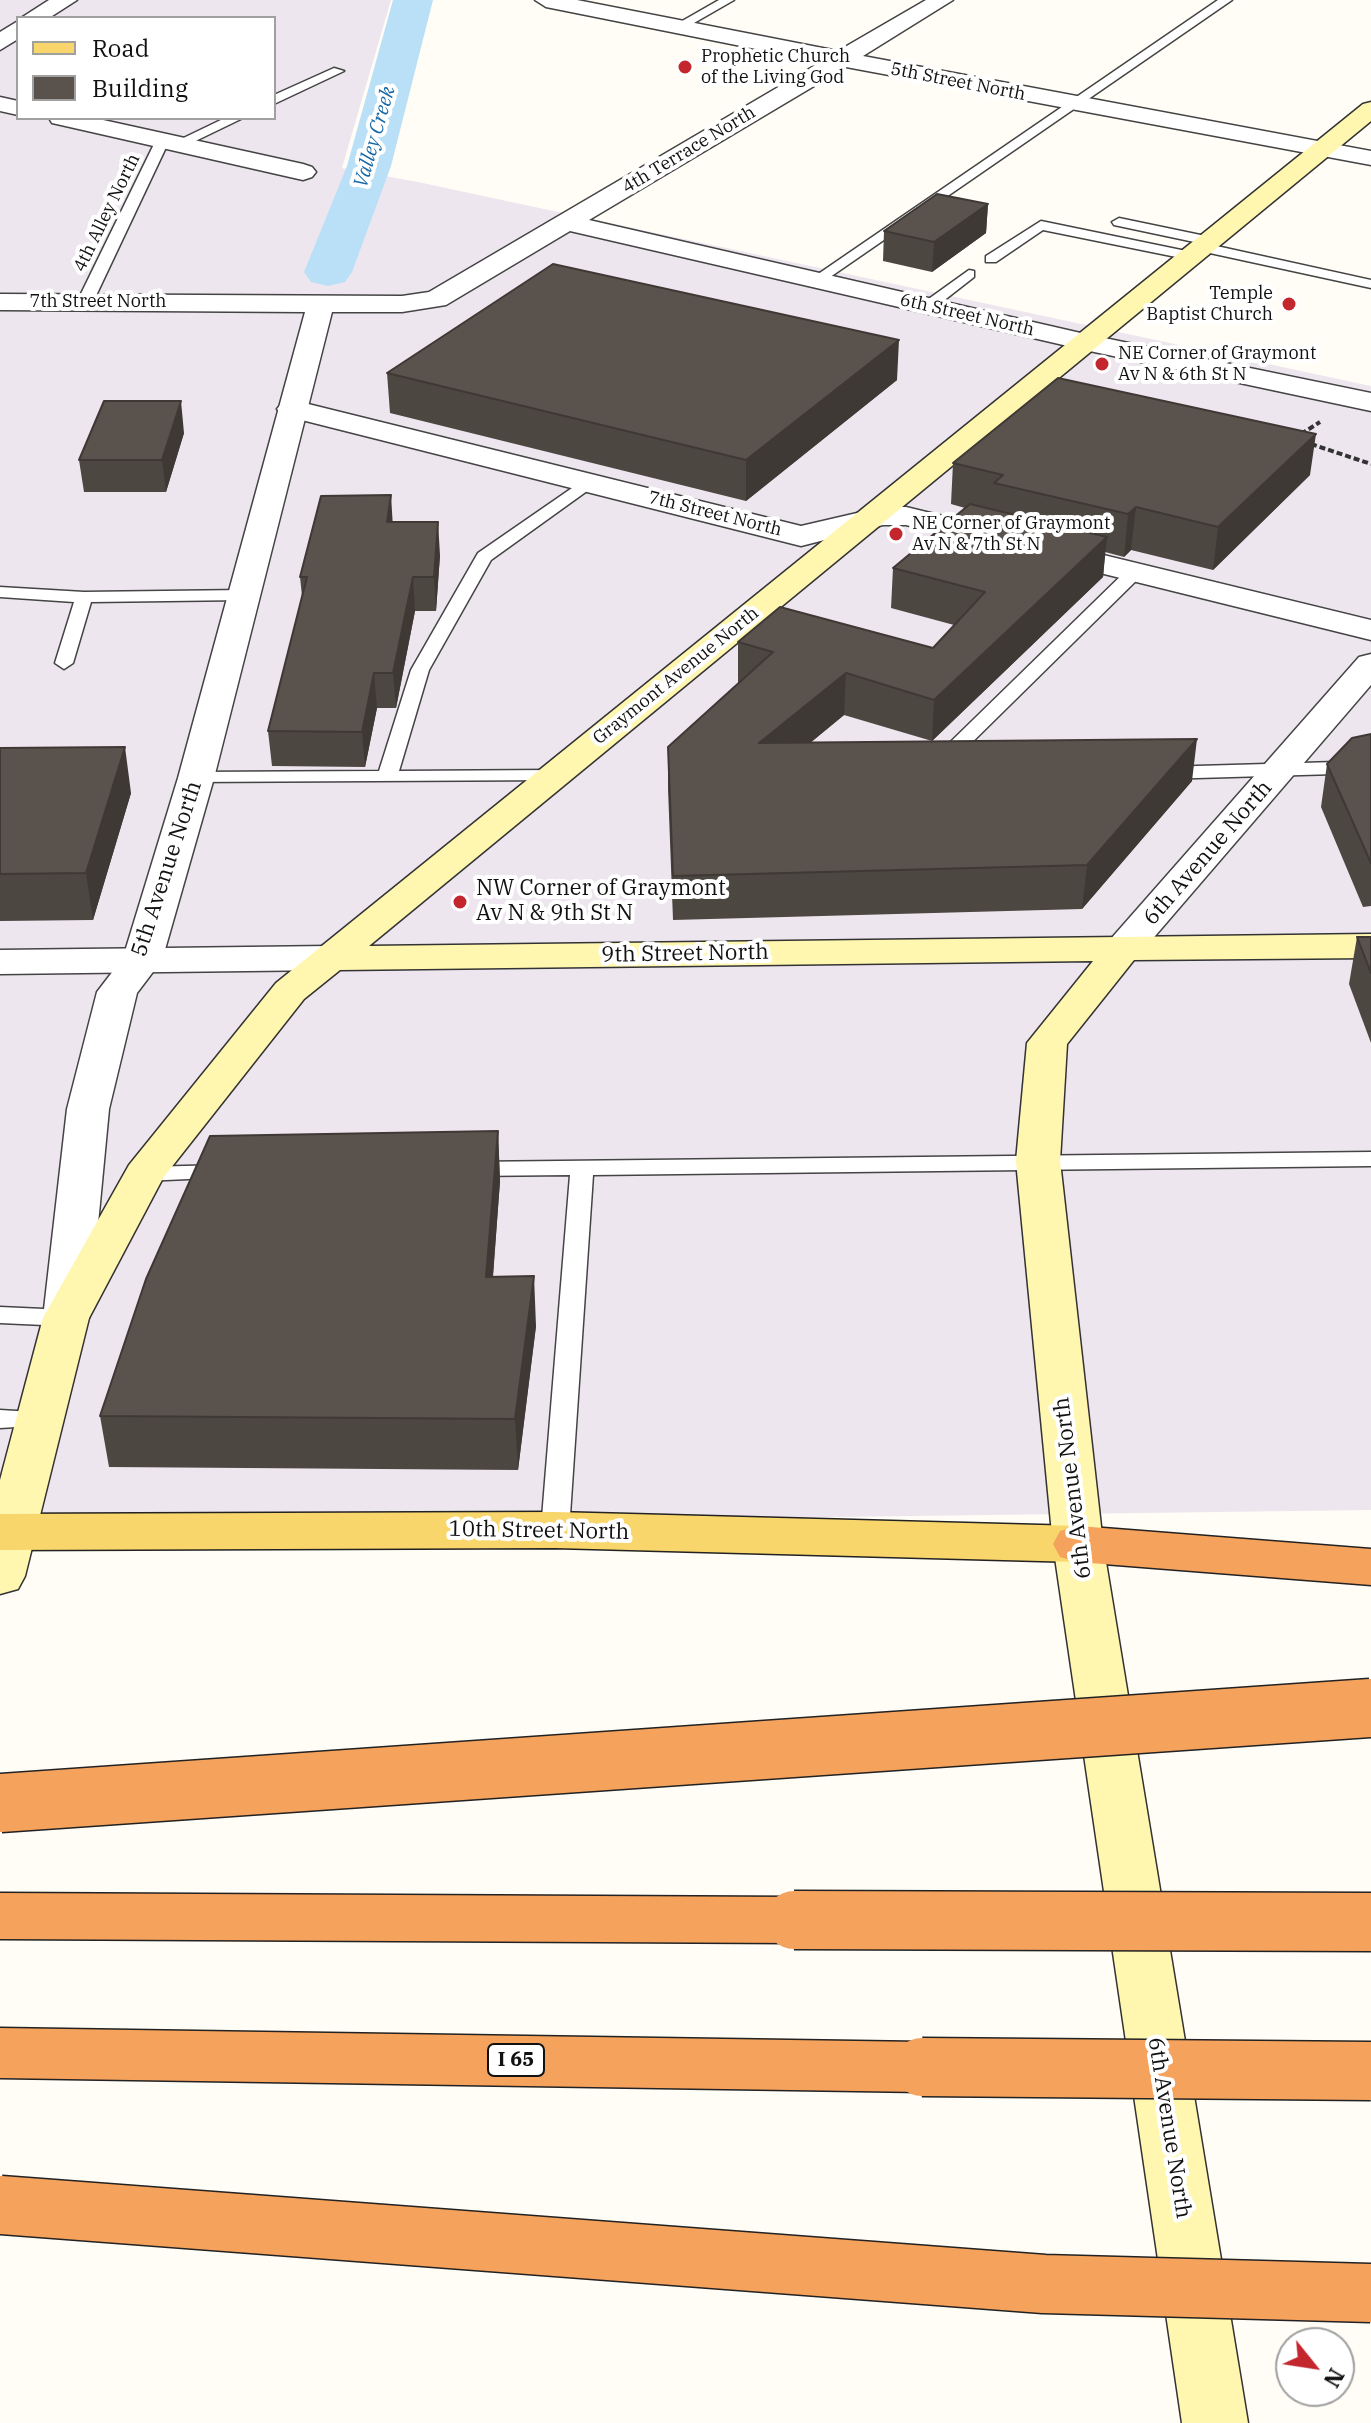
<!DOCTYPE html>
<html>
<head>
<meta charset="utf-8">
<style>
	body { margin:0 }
	#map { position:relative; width:1371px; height:2423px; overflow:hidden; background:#fffdf5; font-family:"IBM Plex Serif",serif }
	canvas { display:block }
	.legend { position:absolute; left:16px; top:16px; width:260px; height:104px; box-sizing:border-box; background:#fff; border:2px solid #a0a0a0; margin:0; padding:10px 14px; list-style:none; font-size:24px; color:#111 }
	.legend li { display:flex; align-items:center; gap:16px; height:40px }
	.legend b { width:40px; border:2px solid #a0a0a0 }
	.north { position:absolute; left:1275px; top:2327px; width:80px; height:80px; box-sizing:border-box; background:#fff; border:2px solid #a0a0a0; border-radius:50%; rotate:120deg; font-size:22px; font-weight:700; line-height:32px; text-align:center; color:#111 }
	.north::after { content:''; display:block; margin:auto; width:28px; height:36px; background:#c4262e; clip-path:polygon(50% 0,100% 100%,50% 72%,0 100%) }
</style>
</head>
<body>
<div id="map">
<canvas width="1371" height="2423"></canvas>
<ul class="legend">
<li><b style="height:10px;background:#f9d66b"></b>Road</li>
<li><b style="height:22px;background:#5a524d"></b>Building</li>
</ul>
<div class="north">N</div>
</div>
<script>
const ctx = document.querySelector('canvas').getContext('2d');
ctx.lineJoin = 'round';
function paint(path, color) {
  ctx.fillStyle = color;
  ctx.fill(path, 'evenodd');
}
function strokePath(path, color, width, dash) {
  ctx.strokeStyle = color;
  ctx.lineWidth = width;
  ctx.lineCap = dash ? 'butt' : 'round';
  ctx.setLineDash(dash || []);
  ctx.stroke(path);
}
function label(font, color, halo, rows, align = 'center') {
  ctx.font = font + ' "IBM Plex Serif",serif';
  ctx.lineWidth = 8;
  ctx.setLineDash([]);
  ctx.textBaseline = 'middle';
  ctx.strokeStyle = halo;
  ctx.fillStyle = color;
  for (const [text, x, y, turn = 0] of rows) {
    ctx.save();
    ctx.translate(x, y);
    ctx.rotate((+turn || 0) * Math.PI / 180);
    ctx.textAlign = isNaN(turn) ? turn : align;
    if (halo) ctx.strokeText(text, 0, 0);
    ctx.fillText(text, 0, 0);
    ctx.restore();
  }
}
paint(new Path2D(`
	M0,0h391l-49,168 76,14 953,204v1124l-1371,18zM18,18h256v100h-256z`), '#eee6ef');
paint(new Path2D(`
	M393,0h40l-42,166 -39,106 -7,10 -17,4 -17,-4 -7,-10 43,-106z`), '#b9e0f7');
const service = new Path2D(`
	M719,0h15l-54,31 -10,-3z
	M1218,0h14l-412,284h-10l-2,-3z
	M334,68l10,3 -70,33v-9z
	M225,118h18l-60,29 -12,-3z
	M157,138l12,3 -76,161 -3,3h-10l-3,-3z
	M1119,218l96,20 2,3 -5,4 159,35v8l-175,-38 -2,-3 5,-4 -85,-18 -2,-3z
	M1041,221l150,31 7,4 -7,4 -148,-30 -47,32h-10v-6z
	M969,270l5,1v6l-41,32h-10v-6z
	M588,477l8,5 -2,4 -103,74 -62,110 -30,101 154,-1 10,6 -3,4 -371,2 -3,-4 3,-4 7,-2 183,-1 32,-101 67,-117z
	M1136,566l9,5 -3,4 -194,191h-14l-3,-4 3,-4 196,-191z
	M0,587l84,5 160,-2 9,5 -9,5 -153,2 -18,61 -9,6 -9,-6 19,-61 -74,-5z
	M1371,761v12l-209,6 -10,-6 10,-6z
	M1371,1152v14l-778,9 -24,355 -4,7 -10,3 -10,-3 -4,-7 29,-355 -101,1 -8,-2 -4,-5 4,-5 8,-2z
	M225,1165l8,2 4,5 -4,5 -89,4 -8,-2 -4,-5 4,-5 8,-2z
	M0,1307l66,3 9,2 4,6 -4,6 -9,2 -66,-3z
	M0,1410l50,3 4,6 -4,6 -50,3z`);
const minor = new Path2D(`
	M535,0h42l261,51 88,-51h27l-90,56 508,95v14l-525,-98 -257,153 496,114 286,59v18l-286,-61 -515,-119 -124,74 -44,7h-70l-118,466 -52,182 -25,33 -28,116 -20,209 -7,11 -16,4 -16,-4 -7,-11 24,-209 30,-117 26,-34 55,-180 127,-466 -305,-2v-16l402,2 27,-4 392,-230 -275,-55z
	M0,97l18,4v14l-18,-4z
	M49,118h45l209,46 9,3 4,5 -4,5 -9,3 -242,-55 -9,-2z`);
const tertiary = new Path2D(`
	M49,0h28l-28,18h-28z
	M18,21v18l-18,11v-18z
	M292,400l509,126 82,-19h23l465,113v20l-465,-115h-23l-82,21 -519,-131 -5,-6 5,-6z
	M1371,654v31l-234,272 -14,4 -14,-4 -6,-8 6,-8 250,-284z
	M330,946l14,4 6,8 -6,8 -14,4 -330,4v-24z`);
const secondary = new Path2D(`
	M1371,102v19l-1002,825 1002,-12v24l-237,2 -67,84 -7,117 43,383 145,879h-66l-129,-879 -37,-383 11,-118 66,-82 -753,9 -36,29 -141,179 -74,140 -64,258 -7,13 -18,5v-114l43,-162 86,-153 147,-182 1087,-879z`);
const primary = new Path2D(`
	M555,1512l523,14 18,5 7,13 -7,13 -18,5 -523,-14 -555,2v-36z`);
const motorway = new Path2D(`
	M1078,1526l293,23v36l-293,-23 -18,-5 -7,-13 7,-13z
	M0,1893l794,4 20,7 8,16 -8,16 -20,7 -794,-4z
	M0,2028l922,14 21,7 9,18 -9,18 -21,7 -922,-14z`);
strokePath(service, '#444', 3);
strokePath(minor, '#444', 3);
strokePath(tertiary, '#444', 3);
strokePath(secondary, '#333', 3);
strokePath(primary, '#222', 3);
strokePath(motorway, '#222', 3);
strokePath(new Path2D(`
	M1301,434l19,-12
	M1311,444l60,20`), '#333', 4, [6, 3]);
paint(service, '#fff');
paint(minor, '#fff');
paint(tertiary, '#fff');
paint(secondary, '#fff6b0');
paint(primary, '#f9d66b');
paint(motorway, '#f5a25d');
const motorwayBridge = new Path2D(`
	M0,1803l1371,-95
	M794,1920l577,2
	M922,2067l449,4
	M0,2205l1044,79 327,9`);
strokePath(motorwayBridge, '#222', 61, []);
strokePath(motorwayBridge, '#f5a25d', 58);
paint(new Path2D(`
	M988,204l-2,29 -54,39 -49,-11 1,-30z
	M387,373l510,7 -151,121 -356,-88z
	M184,433l-18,59h-82l-5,-32z
	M953,463l357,12 -97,95 -82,-20 -7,7 -19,-5 -2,25 -171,164 -88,-26 -34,28 382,38 -110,128 -409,11 -5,-131v-42l70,-64v-41l195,6 21,-23 -63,-17 2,-40 72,-60 -14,-4z
	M393,522l47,33 -4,56h-21l-19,97h-19l-12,59 -93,-1 -4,-35 34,-135 -2,-19z
	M1371,734v172l-8,1 -42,-100 6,-43z
	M0,748l131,45 -38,127 -93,1z
	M1357,937h14v106l-22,-59z
	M498,1131l2,50 -7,96 43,49 -18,144 -409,-3 -9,-51z`), '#4d4742');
paint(new Path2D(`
	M988,204l-2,29 -54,39 2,-30z
	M899,340l-2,40 -151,121v-41z
	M181,401l3,32 -18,59 -4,-32z
	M1316,434l-6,41 -97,95 5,-43z
	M391,495l2,33 -6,-6z
	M1136,507l-5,43 -7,7 4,-43z
	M438,522l2,33 -4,56 -2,-34z
	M1107,537l-4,40 -171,164 2,-41z
	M413,577l2,34 -19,97 -3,-35z
	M374,673l3,35 -12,59 -3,-35z
	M846,673l-2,42 -85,70v-42z
	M1197,739l-5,42 -110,128 5,-44z
	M125,747l6,46 -38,127 -7,-47z
	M498,1131l2,50 -11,146 -3,-50z
	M534,1276l2,50 -18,144 -3,-51z`), '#3f3936');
const building = new Path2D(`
	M937,194l51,10 -54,38 -50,-11z
	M553,264l346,76 -153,120 -359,-87z
	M1058,378l258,56 -98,93 -82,-20 -8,7 -134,-31 9,-8 -50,-12z
	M104,401h77l-19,59h-83z
	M391,495l-4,27h51l-4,55h-21l-20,96h-19l-12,59 -94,-1 39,-154h-7l21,-81z
	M970,504l137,33 -173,163 -88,-27 -87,70 438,-4 -110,126 -414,11 -5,-129 105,-95 -35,-10 42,-35 153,41 52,-56 -92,-24z
	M1371,734v129l-44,-99 25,-26z
	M125,747l-39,126 -86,1v-126z
	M1357,937h14v36z
	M498,1131l-12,146 48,-1 -19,143 -415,-3 46,-137 64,-143z`);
paint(building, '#5a524d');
strokePath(building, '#3f3936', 2);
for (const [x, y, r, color] of [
	[685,67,8,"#c4262e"],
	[1289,304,8,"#c4262e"],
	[1102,364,8,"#c4262e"],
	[896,534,8,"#c4262e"],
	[460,902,8,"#c4262e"]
]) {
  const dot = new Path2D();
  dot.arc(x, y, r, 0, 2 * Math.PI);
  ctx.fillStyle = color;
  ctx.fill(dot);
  strokePath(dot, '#fff', 3);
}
label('18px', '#111', '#fff', [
	["Prophetic Church",701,57],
	["of the Living God",701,78],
	["Temple",1273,294,"right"],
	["Baptist Church",1273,315,"right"],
	["NE Corner of Graymont",1118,354],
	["Av N & 6th St N",1118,375],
	["NE Corner of Graymont",912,524],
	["Av N & 7th St N",912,545]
], 'left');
label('18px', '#111', '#fff', [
	["5th Street North",958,82,11],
	["4th Terrace North",689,150,-31],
	["4th Alley North",107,213,-64],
	["7th Street North",98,302],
	["6th Street North",967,315,13],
	["7th Street North",715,514,14],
	["Graymont Avenue North",676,676,-39]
]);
label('italic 20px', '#1768a6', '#fff', [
	["Valley Creek",375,137,-74]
]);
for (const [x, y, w] of [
	[516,2060,56]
]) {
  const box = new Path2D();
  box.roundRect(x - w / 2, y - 16, w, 32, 6);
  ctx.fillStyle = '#fff';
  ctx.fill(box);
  strokePath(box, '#111', 2);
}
label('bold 20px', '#111', null, [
	["I 65",516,2060]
]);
label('22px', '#111', '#fff', [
	["6th Avenue North",1208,853,-49],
	["5th Avenue North",167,869,-72],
	["9th Street North",685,954,-1],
	["6th Avenue North",1073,1488,-97],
	["10th Street North",539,1531,1],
	["6th Avenue North",1169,2128,81]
]);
label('22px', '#111', '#fff', [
	["NW Corner of Graymont",476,889],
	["Av N & 9th St N",476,914]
], 'left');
</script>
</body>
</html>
